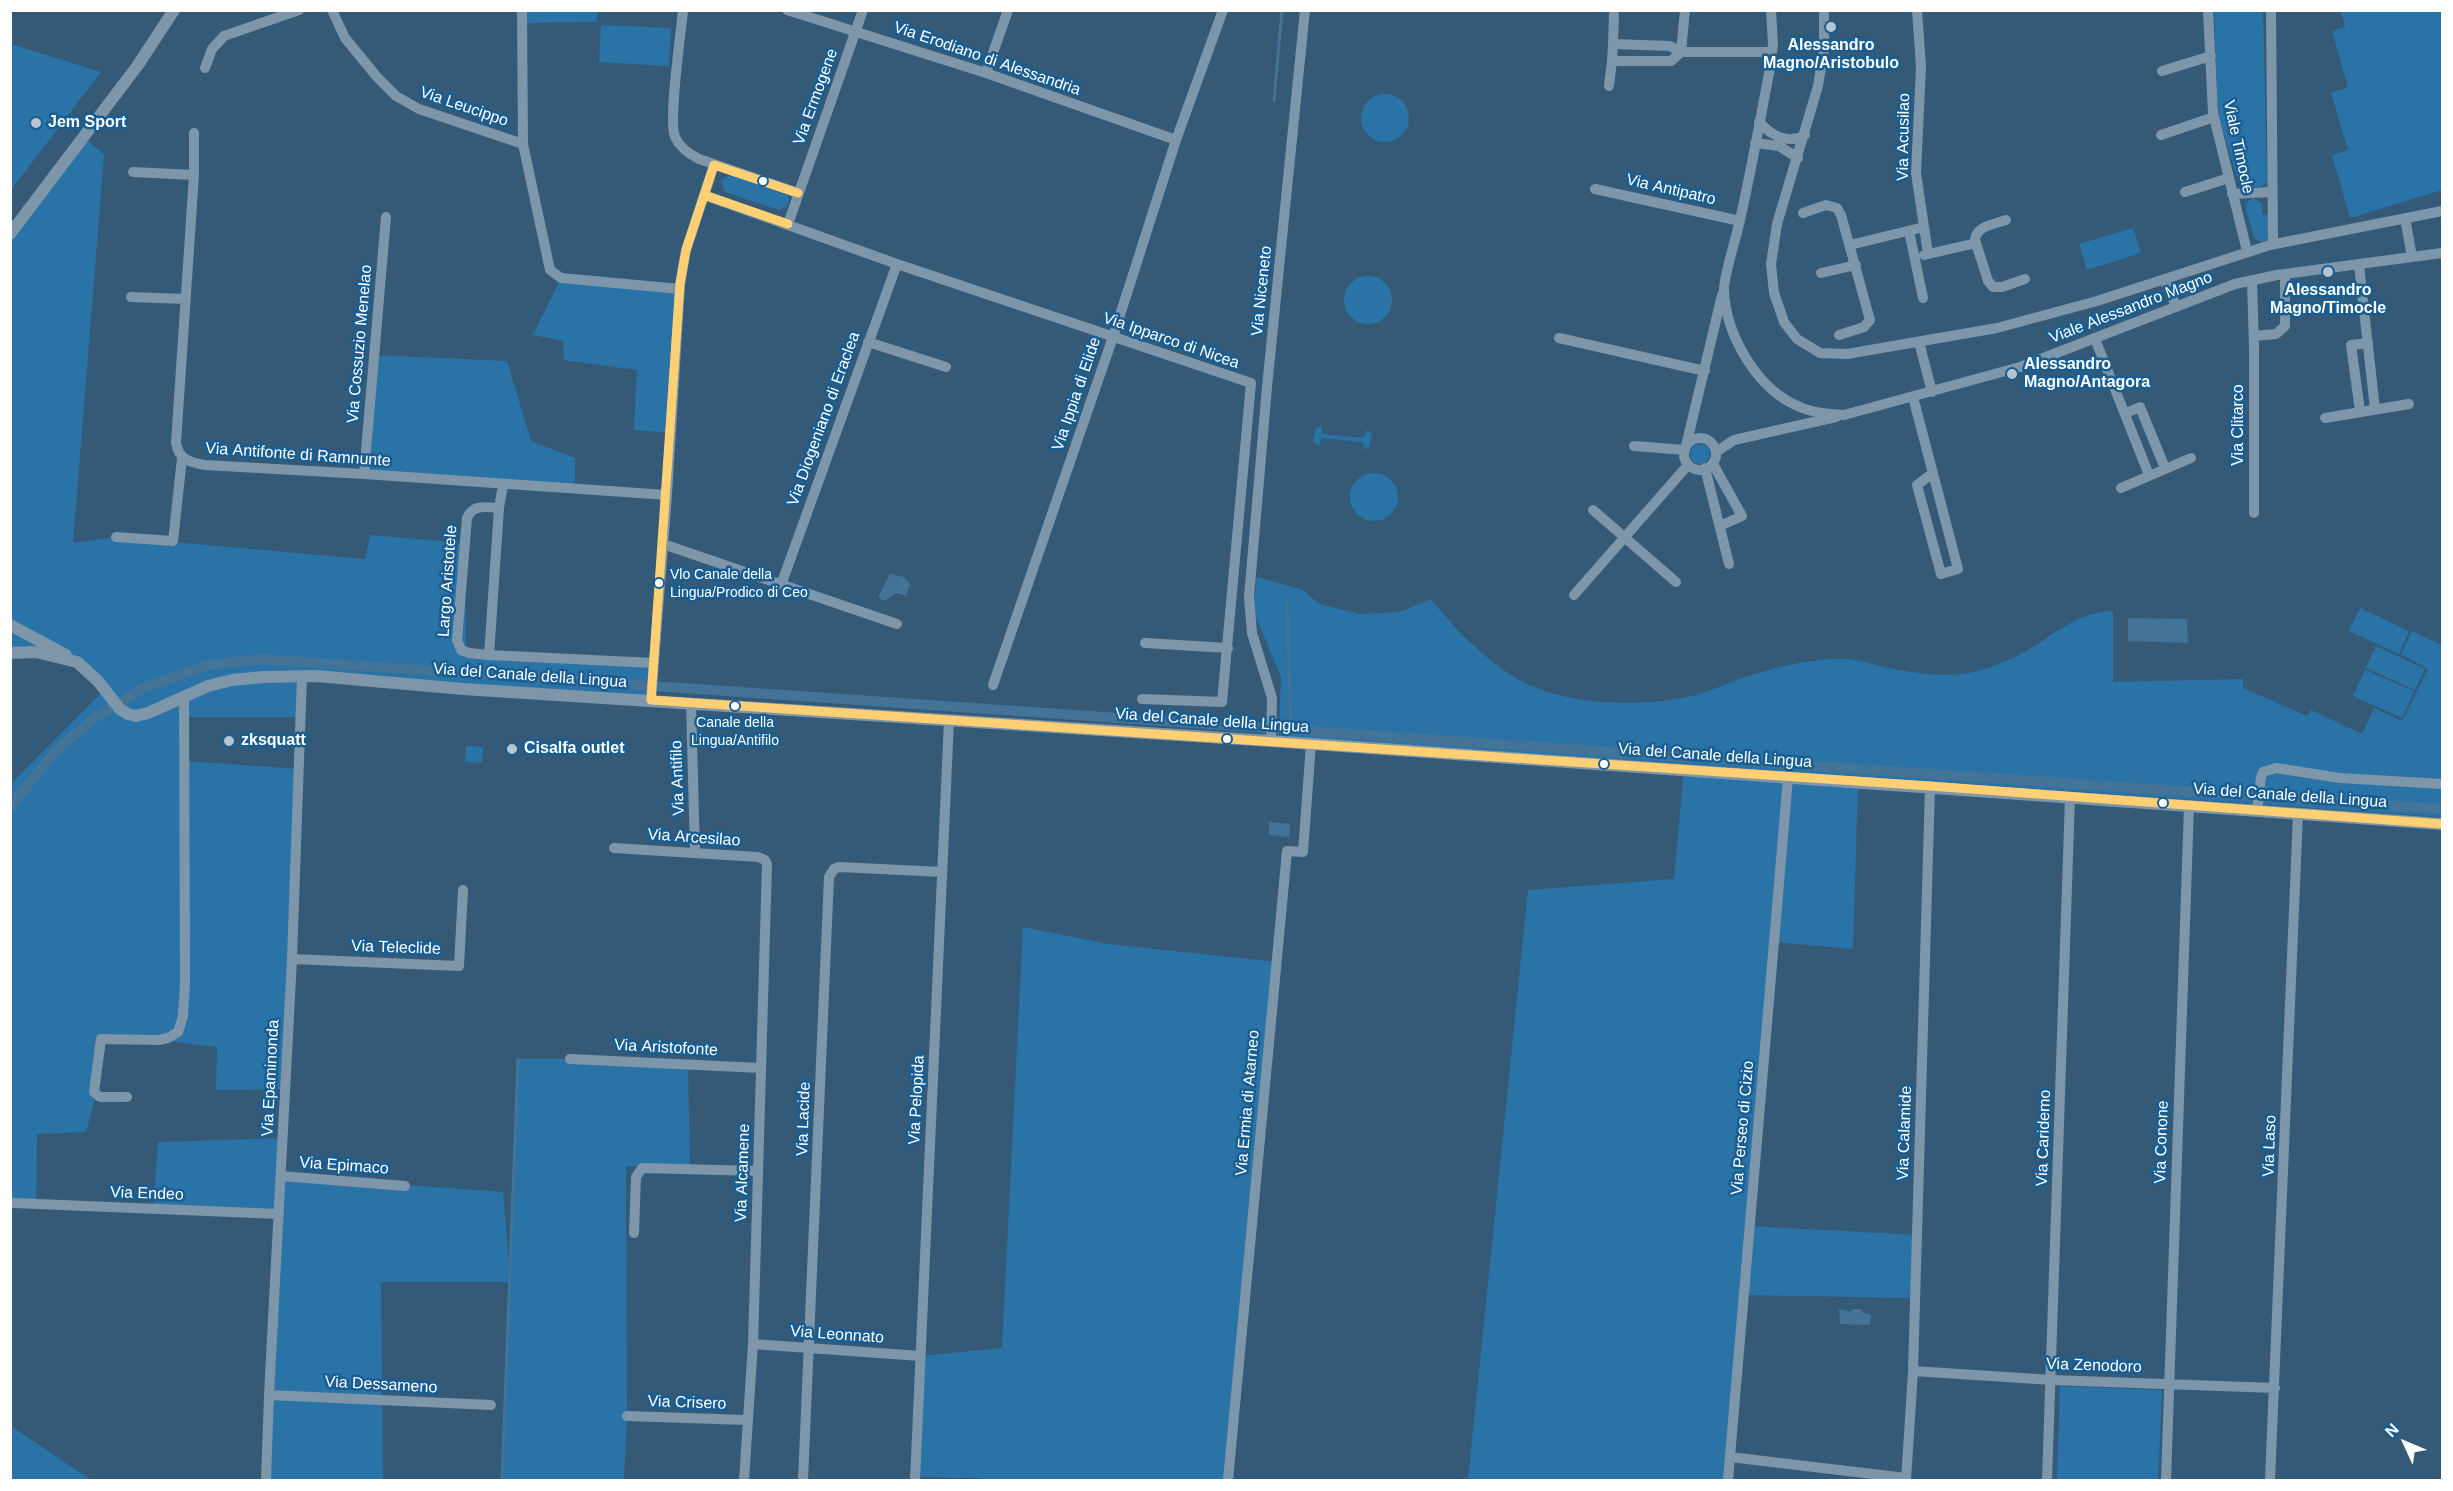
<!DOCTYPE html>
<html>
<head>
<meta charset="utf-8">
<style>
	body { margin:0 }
	#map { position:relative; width:2453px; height:1491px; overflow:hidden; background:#345a77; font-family:Arial,sans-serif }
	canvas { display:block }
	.frame { position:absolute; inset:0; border:12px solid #fff; pointer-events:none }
	.north { position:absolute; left:2375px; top:1413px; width:60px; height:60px; -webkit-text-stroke:4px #195e92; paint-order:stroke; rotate:314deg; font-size:16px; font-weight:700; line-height:24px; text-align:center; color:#fff }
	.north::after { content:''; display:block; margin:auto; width:21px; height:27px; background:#fff; clip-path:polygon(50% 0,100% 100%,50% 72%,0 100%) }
</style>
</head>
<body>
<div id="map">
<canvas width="2453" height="1491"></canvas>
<div class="frame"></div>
<div class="north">N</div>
</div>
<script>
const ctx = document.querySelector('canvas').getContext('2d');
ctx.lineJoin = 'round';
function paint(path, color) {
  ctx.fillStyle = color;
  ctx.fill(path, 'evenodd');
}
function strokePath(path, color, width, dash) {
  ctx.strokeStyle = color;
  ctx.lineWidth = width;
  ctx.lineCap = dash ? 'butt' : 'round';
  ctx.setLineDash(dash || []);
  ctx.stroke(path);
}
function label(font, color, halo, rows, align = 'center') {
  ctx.font = font + ' Arial,sans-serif';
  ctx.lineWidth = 5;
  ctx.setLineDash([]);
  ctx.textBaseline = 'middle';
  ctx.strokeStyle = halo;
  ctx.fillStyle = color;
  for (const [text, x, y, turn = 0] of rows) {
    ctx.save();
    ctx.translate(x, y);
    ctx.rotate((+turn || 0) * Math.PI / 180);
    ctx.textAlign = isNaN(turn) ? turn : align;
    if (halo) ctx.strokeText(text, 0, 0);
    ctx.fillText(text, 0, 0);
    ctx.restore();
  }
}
paint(new Path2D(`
	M527,11h70v11l-72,1z
	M2214,11h49l4,171 -6,5h-21l-22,-73z
	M2341,11h101v179l-92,28 -18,-63 16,-5 -17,-57 17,-6 -16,-56 13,-4z
	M601,25l70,3 -2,38 -70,-4z
	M11,44l90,28 -90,118 -1,-146z
	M1361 118a24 24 0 1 1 48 0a24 24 0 1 1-48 0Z
	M84,137l20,18 -31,388 43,-6 249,22 5,-24 95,8 1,109 188,11 -3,37 -349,-24 -2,41h-115l-1,44 114,8 -13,320 -69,1 1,-43 -58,-7 -59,2 -4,53 -10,37 -49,2 -1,70 -25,-1v-419l94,-95 -28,-27 -66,-9 -1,-419z
	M731,175l56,20 2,4 -2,7 -8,4 -54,-18 -4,-10 2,-4z
	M2253,198l9,5v12l6,-1 1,25 -7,3 -7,-3 -9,-29v-7z
	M2133,228l8,25 -54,17 -8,-26z
	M1344 300a24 24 0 1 1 48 0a24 24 0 1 1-48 0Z
	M561,278l119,11 -9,144 -37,-3 3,-60 -73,-10 -1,-19 -30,-6z
	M374,355l133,6 24,80 44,17v31l-211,-15z
	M1321,426l1,8 42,4 3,-8 5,4 -3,13 -5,3 -1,-8 -42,-4 -1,6 -4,1 -3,-4 3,-13z
	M1690 454a10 10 0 1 1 20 0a10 10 0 1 1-20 0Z
	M1350 497a24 24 0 1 1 48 0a24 24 0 1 1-48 0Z
	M1257,577l46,13 16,14 41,10 40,-2 31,-13c25,32 58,65 94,84 48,24 128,25 178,10 12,-4 23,-9 34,-13 31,-11 65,-20 98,-21 15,-1 29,3 44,7 29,6 60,12 90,7 20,-4 41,-13 59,-23 28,-17 50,-38 85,-39v71l130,-3v9l64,28 4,-6 51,24 12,-26 28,13 26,-52 -27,-15 11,-23 30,14v172l-1156,-80 -7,-6 2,-54 -28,-67z
	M2360,608l49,23 -10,23 -50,-23z
	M2376,646l49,23 -10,21 -49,-22z
	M2365,670l49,21 -12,27 -49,-22z
	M466,746l17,1 -1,16 -17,-1z
	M1684,770l174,12 -5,167 -79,-7 -24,284 167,9 -2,63 -172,-3 -15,185h-260l60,-590 146,-11z
	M1023,927l85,17 169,18 -49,518h-249v-2l-64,-1 5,-121 82,-8z
	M518,1059h52l118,5 2,105 -64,-3 1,250 -3,64h-122l7,-198h-128l2,198h-117l13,-266 -126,-5 5,-67 125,-4 -2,38 222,16 7,82z
	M2060,1386l102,4 -4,90h-101z
	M11,1426l80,54h-80z`), '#2a73a7');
paint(new Path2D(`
	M890,574l14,3 6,7 -4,12 -10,-3 -11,8 -6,-3v-3z
	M2128,618l59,1 1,24 -60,-2z
	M1269,822l21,2 -1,13 -20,-2z
	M1839,1309l12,3 1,-3h10v3l9,3 -1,10 -30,-1z`), '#437397');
strokePath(new Path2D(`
	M1274,101l8,-91
	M1287,604l4,126
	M502,1480l16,-421`), '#437397', 3);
strokePath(new Path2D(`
	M10,808l6,-9 41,-49 36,-31 50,-31 65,-23 53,-6 2181,150`), '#437397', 10);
strokePath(new Path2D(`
	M332,10l13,28 32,39 19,19 23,13 104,35
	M522,10l1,134 27,126 11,8 119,11
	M683,10c-2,24 -15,110 -8,127 5,11 14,17 24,22l99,34
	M787,10l199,63 190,67
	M1685,10l-4,42 -10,9h-59l1,-17 57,2 11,6h91
	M1771,10l2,34 -3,24c-10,52 -19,105 -31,156 -3,15 -16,54 -15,67 2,44 33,99 76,116 14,6 29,7 44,8l176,-48 215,-83 42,-9 165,-22
	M1824,10v38l-6,38 -41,138 -6,40 3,29 10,29 13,17 23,14 27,1 150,-26 100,-27 173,-56 172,-34
	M1917,10l4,57 -5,106 12,81
	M2208,10l5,103 34,138
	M2271,10l2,234
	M1613,44l1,-29
	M205,68l7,-19 12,-13 75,-26
	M2162,71l49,-15
	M986,73l22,-63
	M1609,86l3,-25
	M1759,122c12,13 29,23 46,13
	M194,133v42l-18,268c2,16 15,20 29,22l159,9 303,21
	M2161,135l53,-18
	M1755,143l24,3 19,12
	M133,172l61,3
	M1595,189l145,32
	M2185,192l44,-14
	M2232,194l40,-2
	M704,195l193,69 354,119 -29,319 -80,-3
	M1803,213l23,-8 11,3 4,7 29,105 -6,7 -25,8
	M2405,218l7,39
	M2006,220c-11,4 -30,6 -31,20l13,41 5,6h9l23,-8
	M788,224l75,-214
	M1909,231l14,67
	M1850,245l74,-18
	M1924,255l52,-12
	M2359,265l16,144
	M1821,273l35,-8
	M2164,279l12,27
	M2252,280l2,68v165
	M131,297l55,2
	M2254,336l22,-2 9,-8v-52
	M1559,338l146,33
	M2095,339l54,136
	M868,342l78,25
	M1919,342l13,50
	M1913,397l45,172 -17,5 -24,-89 16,-12
	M2360,411l-9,-66 17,-2
	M2126,413l14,-6 25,61
	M2325,418l84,-14
	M1684 454a16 16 0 1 1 32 0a16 16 0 1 1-32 0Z
	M1634,446l51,4
	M1686,446l36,-151
	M1716,452l18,-12 102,-23
	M1713,464l29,52 -22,10
	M1705,468l24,96
	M364,474l22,-257
	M2121,488l70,-30
	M499,508c-13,-1 -26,-4 -32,10l-10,122 4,10 8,3 20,2 10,-147 4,-23
	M1593,510l83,72
	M116,537l57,4 9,-83
	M663,544l234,80
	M781,585l116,-321
	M1574,595l114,-130
	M1145,643l83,5
	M489,655l165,8
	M993,685l120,-348 63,-197 47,-130
	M651,700l16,-205 13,-211 6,-34 28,-85
	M691,703l4,150
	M1271,741l1,-43 -20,-65 -3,-36 18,-210 38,-377
	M2257,811l4,-34 2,-5 13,-4 64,10 102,6
	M614,848l144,9 7,3 2,4 -14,480 -9,136
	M292,959l167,7 4,-76
	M570,1059l191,9
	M127,1097h-27l-6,-5 7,-53 58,1 9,-2 10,-6 5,-16 2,-33 -1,-287
	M281,1176l124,10
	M14,1203l265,11
	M634,1233l2,-56 6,-9 116,3
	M753,1344l167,12
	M1913,1371l139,9 223,8
	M269,1395l222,10
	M627,1416l119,4
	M1730,1457l176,21
	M266,1480l3,-85 23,-436 10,-283
	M803,1480l26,-603 5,-8 5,-2 103,5
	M915,1480l34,-760
	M1228,1480l59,-629 16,1 8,-108
	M1728,1480l60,-702
	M1906,1480l7,-109 17,-585
	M2047,1480l23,-683
	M2166,1480l23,-674
	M2270,1480l28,-666`), '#7d96a9', 10);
strokePath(new Path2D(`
	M10,234l128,-169 36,-55
	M10,625l56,30
	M10,653l26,-1 41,10 21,19 22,28 8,5 8,2 12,-3 60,-27 24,-6 32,-3 52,-1 147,13 808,52 1171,83`), '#7d96a9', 12);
strokePath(new Path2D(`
	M714,165l84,28
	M704,195l84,29
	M651,700l1279,86 512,38
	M651,700l29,-416 6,-34 28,-85`), '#fed073', 9);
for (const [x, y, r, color] of [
	[1831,27,6,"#b8c5cf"],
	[36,123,6,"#b8c5cf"],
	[763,181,5,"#fff"],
	[2328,272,6,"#b8c5cf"],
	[2012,374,6,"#b8c5cf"],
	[659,583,5,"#fff"],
	[735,706,5,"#fff"],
	[1227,739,5,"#fff"],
	[229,741,6,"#b8c5cf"],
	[512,749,6,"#b8c5cf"],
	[1604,764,5,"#fff"],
	[2163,803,5,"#fff"]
]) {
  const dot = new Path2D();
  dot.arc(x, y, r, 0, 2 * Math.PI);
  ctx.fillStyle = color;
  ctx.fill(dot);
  strokePath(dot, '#195e92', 2);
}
label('14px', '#fff', '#195e92', [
	["Vlo Canale della",670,575],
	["Lingua/Prodico di Ceo",670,593],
	["Canale della",735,723,"center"],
	["Lingua/Antifilo",735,741,"center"]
], 'left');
label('bold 16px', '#fff', '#195e92', [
	["Alessandro",1831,46,"center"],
	["Magno/Aristobulo",1831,64,"center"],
	["Jem Sport",48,123],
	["Alessandro",2328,291,"center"],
	["Magno/Timocle",2328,309,"center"],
	["Alessandro",2024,365],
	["Magno/Antagora",2024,383],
	["zksquatt",241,741],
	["Cisalfa outlet",524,749]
], 'left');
label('16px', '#fff', '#195e92', [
	["Via Erodiano di Alessandria",987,59,19],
	["Via Ermogene",816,97,-70],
	["Via Leucippo",464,107,19],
	["Via Acusilao",1904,137,-89],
	["Viale Timocle",2238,147,78],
	["Via Antipatro",1671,190,13],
	["Via Niceneto",1262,291,-84],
	["Viale Alessandro Magno",2131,308,-21],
	["Via Ipparco di Nicea",1171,341,19],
	["Via Cossuzio Menelao",360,344,-85],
	["Via Ippia di Elide",1077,394,-71],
	["Via Diogeniano di Eraclea",824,419,-70],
	["Via Clitarco",2239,425,-90],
	["Via Antifonte di Ramnunte",298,455,4],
	["Largo Aristotele",448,581,-86],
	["Via del Canale della Lingua",530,676,4],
	["Via del Canale della Lingua",1212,721,4],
	["Via del Canale della Lingua",1715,756,4],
	["Via Antifilo",678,778,-92],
	["Via del Canale della Lingua",2290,796,4],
	["Via Arcesilao",694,838,4],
	["Via Teleclide",396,948,2],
	["Via Aristofonte",666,1048,3],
	["Via Epaminonda",271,1078,-87],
	["Via Pelopida",917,1100,-87],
	["Via Ermia di Atarneo",1248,1103,-85],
	["Via Lacide",804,1119,-88],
	["Via Perseo di Cizio",1743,1128,-85],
	["Via Calamide",1905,1133,-88],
	["Via Caridemo",2044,1138,-88],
	["Via Conone",2162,1142,-88],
	["Via Laso",2270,1146,-88],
	["Via Epimaco",344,1166,4],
	["Via Alcamene",743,1173,-88],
	["Via Endeo",147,1194,2],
	["Via Leonnato",837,1335,4],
	["Via Zenodoro",2094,1366,2],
	["Via Dessameno",381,1385,3],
	["Via Crisero",687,1403,2]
]);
</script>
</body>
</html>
